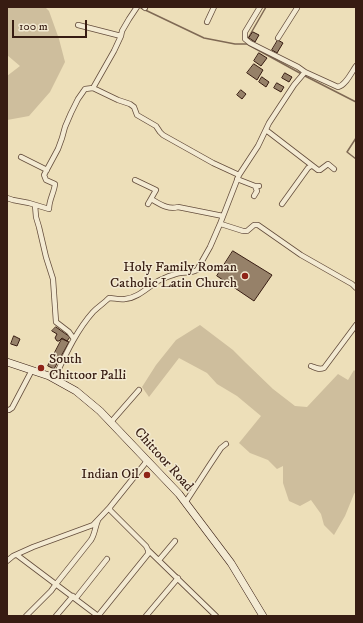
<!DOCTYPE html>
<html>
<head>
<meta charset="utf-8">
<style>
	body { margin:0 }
	#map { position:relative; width:363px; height:623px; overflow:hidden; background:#eddfb9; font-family:"IM FELL DW Pica",serif }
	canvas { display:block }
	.frame { position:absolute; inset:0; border:8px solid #371c12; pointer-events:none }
	.scale { position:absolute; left:12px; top:20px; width:75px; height:18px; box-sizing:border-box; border:2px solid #371c12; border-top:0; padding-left:5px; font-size:12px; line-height:14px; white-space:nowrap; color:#371c12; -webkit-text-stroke:3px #f3ead2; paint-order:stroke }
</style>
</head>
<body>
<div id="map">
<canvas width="363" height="623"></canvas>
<div class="frame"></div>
<div class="scale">100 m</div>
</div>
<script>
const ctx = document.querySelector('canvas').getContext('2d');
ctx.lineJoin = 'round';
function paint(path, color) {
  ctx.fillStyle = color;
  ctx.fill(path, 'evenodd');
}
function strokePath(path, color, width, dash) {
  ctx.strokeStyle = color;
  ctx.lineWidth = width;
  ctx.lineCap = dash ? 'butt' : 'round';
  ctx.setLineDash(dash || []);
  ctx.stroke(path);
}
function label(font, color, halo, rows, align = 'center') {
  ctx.font = font + ' "IM FELL DW Pica",serif';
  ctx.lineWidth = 3;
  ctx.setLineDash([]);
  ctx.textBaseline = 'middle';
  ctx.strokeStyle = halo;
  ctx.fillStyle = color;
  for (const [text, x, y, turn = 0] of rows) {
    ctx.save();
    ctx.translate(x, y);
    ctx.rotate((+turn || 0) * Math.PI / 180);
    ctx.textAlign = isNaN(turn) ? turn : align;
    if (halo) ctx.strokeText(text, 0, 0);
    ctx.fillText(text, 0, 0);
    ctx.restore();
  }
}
paint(new Path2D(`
	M7,7h38l4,4 10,28 6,23 -15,30 -21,24 -22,4v-44l13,-10 -13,-11z
	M200,325l33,25 13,13 27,26 22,17 12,1 31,-33 10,6 6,-10 2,2v119l-2,3 -9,22 -11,19 -10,-10 -3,-11 -10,-14 -11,6 -11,-5 -6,-18v-17l-6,3 -9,-9 -18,-7 -11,-10 22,-27 -24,-20 -20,-12 -10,-11 -28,-15 -30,39 -7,-10 14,-22 20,-25z`), '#cebe9d');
strokePath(new Path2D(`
	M141,8l63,30 31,6h12l60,33 49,25
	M247,40l19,-33
	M356,138l-9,14 9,7`), '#7f6954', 1.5);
const building = new Path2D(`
	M253,32l6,3 -4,7 -6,-4z
	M278,40l5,3 -6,10 -5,-3z
	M259,53l8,5 -6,8 -7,-5z
	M254,64l9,6 -6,10 -10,-7z
	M285,73l7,4 -3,5 -7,-4z
	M262,77l7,5 -3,5 -7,-5z
	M277,83l7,4 -3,5 -7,-4z
	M241,90l5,4 -4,5 -5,-4z
	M233,251l39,24 -18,26 -37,-25z
	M56,327l14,10 -3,4 -5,-3 -3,3h-2l-2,-3 2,-4 -5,-3z
	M14,336l6,3 -3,7 -6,-2z
	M62,339l7,3 -15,27 -6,-3z`);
paint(building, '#968169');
strokePath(building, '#371c12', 1);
const minor = new Path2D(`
	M144,7l1,1
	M260,7l-15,25v7l5,4 48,24 7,5 33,15c8,-2 13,-14 18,-21
	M207,22l7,-15
	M78,25l43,11
	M278,38l19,-30v-1
	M93,88l25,12 12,4 4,3 3,8 19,11 4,6 3,3 50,28 26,12
	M266,130l52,40h2l8,-6 6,5
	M21,157l26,13
	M237,179l18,7h4
	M135,180l21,10 -8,14 3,-5c9,5 17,11 27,8l45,9
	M254,196l3,-5 -2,-5
	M7,198l6,2 16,3 20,6c0,-9 5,-16 6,-25l-9,-4 -2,-5 14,-26 4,-11 3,-11 6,-14 7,-14 7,-10 8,-1 21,-37 7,-15 1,-5 7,-12 8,-12
	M282,204l26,-36 3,-2
	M35,205l1,12 3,10 7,30 7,22 3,43 13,10 5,7
	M221,224l22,7h4l7,-6h4l43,30 51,29 4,4
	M311,366c5,2 8,4 13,2l32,-43
	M54,379c11,-23 22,-48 39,-67 5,-5 11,-9 16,-14 5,0 11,2 16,1 13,-1 23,-12 33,-18 5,-2 10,-5 15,-6 8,-4 18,-1 24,-5l13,-23 10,-23 19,-49 19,-29 11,-23 25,-38 11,-13
	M7,410h2l3,-2 20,-38
	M111,422l28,-32
	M185,503l24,-37 12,-18 5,-4
	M148,550l68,66
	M17,555l81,61
	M159,560l16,-19
	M7,561l6,-5 20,-9 60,-22 17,-18
	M76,598l31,-39
	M26,616l25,-25 5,-7 35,-44c4,-6 4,-13 7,-20
	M56,616l17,-20
	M98,616l50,-62v-4l-2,-4 -36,-36v-3l37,-46
	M146,616l32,-38`);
const secondary = new Path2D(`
	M7,362l42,14 27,15 24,20 79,83 52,69 32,53`);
strokePath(minor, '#644d3c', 6);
strokePath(secondary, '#371c12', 8);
strokePath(minor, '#f3ead2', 4.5);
strokePath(secondary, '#f3ead2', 7);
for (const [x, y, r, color] of [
	[245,276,4,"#8f2418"],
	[41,368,4,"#8f2418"],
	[147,475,4,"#8f2418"]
]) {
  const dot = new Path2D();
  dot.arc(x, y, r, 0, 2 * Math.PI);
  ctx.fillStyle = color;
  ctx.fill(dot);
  strokePath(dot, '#f3ead2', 1.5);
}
label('14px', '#371c12', '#f3ead2', [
	["Holy Family Roman",237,268],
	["Catholic Latin Church",237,284],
	["South",49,360,"left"],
	["Chittoor Palli",49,376,"left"],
	["Indian Oil",139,475]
], 'right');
label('14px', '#371c12', '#f3ead2', [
	["Chittoor Road",163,460,48]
]);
</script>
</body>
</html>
